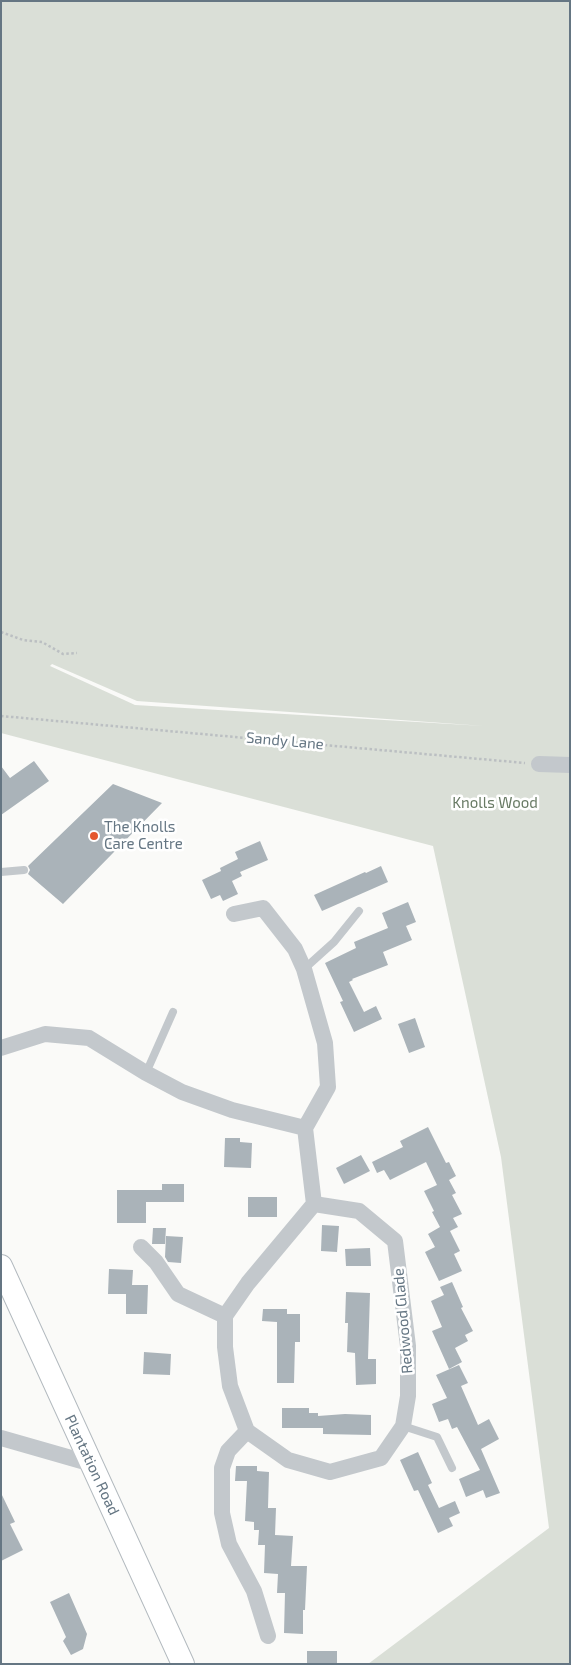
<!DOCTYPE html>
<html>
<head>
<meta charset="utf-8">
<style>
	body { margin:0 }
	#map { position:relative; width:571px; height:1665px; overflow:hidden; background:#fafaf8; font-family:"Exo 2",sans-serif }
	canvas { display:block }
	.frame { position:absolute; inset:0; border:2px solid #657683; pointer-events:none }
</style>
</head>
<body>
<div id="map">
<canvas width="571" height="1665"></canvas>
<div class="frame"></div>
</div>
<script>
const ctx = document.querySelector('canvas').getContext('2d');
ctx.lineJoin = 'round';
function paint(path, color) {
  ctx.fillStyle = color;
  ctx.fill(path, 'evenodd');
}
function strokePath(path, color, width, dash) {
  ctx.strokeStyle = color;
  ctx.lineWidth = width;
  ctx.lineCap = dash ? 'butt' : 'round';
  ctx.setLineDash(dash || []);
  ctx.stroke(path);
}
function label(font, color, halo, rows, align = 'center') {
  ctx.font = font + ' "Exo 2",sans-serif';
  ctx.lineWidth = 5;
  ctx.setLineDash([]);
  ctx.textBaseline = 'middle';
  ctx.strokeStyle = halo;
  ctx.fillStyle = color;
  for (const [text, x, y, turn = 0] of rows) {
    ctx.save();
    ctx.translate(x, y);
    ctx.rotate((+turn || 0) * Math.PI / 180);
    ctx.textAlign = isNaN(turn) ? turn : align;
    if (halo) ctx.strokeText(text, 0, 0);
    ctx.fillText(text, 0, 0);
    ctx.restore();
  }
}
paint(new Path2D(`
	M1,1h569v1663h-202l181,-136 -48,-371 -68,-311 -432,-113zM52,664l85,37 347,25 -349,-21 -85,-39z`), '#dadfd7');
paint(new Path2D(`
	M34,761l15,20 -48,34v-49l9,12z
	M113,784l49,19 -99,101 -35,-30 2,-4 -2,-4z
	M260,841l8,19 -28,12 2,4 -10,5 6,13 -15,7 -3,-6 -9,4 -9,-19 19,-9 -1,-3 18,-9 -3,-7z
	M381,866l7,16 -66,29 -8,-16 51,-23 1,1z
	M408,902l8,20 -10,4 6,14 -29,12 5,13 -36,14 1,1 -4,2 15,30 12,-6 6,13 -28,13 -14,-30 3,-1 -18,-38 31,-15 -2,-6 34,-14 -6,-15z
	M415,1018l10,29 -16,6 -11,-29z
	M428,1127l18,36 3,-1 7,14 -7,4 7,13 -4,2 10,19 -9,4 5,9 -8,4 10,20 -6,3 8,17 -23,10 -14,-29 10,-5 -7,-13 12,-7 -8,-15 2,-1 -10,-20 13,-6 -11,-23 -36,18 -6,-10 -7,3 -5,-11 31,-15 -3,-6z
	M225,1138h15v4l12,1 -1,25 -27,-1z
	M361,1155l9,16 -26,13 -8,-16z
	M162,1184h22v18h-38v21h-29v-33h45z
	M248,1197h29v20h-29z
	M322,1225l17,1 -2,26 -16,-1z
	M153,1228h13l-1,16h-13z
	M166,1236l17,1 -2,26 -13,-1 -3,-5z
	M370,1248l1,18h-25l-1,-17z
	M109,1269l24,1 -1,15h16l-1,29h-21v-20h-18z
	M452,1282l11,25 -2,1 12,23 -8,4 3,6 -13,7 7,14 -13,7 -17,-38 10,-4 -11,-26 13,-6 -4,-8z
	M346,1292l24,1 -2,66h8v25l-20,1 -1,-32 -8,-1 1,-29h-3z
	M263,1309h24v5h13v28h-5l-1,41h-17v-61l-15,-1z
	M144,1352l27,2 -1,21 -27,-1z
	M459,1365l9,18 -7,3 17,39 11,-6 10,20 -18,10 19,44 -14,5 -3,-8 -17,7 -7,-18 21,-9 -23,-43 -5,2 -4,-10 -9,3 -7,-18 15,-6 -11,-23z
	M282,1408h27v5h9v3l27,-2 26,1v20l-48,-1v-6h-41z
	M418,1452l14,31 -4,2 11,23 16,-7 5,12 -11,5 4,8 -15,7 -20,-43 -4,1 -14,-31z
	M236,1466h21v5l12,1 -1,36h8l-1,27 18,1 -2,30h16l-2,44h-2v24l-19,-1 1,-40h-8l1,-19 -14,-1 1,-28h-7l1,-15h-5v-8l-9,-1 2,-40h-12z
	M1,1493l14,29 -5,2 13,26 -22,11z
	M69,1593l18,41 -4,15 -12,6 -8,-14 3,-4 -16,-35z
	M307,1651h30v13h-30z`), '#aab3b9');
const secondary = new Path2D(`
	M1,1266l182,398`);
strokePath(secondary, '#b3babf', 24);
strokePath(new Path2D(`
	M1,632l22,8 19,2 21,12 14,-1
	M1,716l524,47`), '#bbbfc2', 2.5, [2.5, 2.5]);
strokePath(new Path2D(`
	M1,872l23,-2
	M304,969l30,-27 25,-31
	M146,1073l27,-61
	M403,1426l34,11 15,31`), '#c3c8cc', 8);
strokePath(new Path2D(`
	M539,764l31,1
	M234,914l29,-6 32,41 9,20 21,74 3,44 -23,41
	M1,1048l44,-14 44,4 57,35 36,19 50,18 73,18 9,76 -66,79 -23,33v31l5,39 17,45 41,29 42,12 51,-14 22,-32 5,-30v-50l-13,-105 -36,-30 -45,-7
	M141,1247l15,15 22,32 47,22
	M247,1431l-19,20 -6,17v45l7,31 25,47 14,45
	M1,1438l91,26`), '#c3c8cc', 16);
strokePath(secondary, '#fff', 22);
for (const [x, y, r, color] of [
	[94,836,5,"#e4572e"]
]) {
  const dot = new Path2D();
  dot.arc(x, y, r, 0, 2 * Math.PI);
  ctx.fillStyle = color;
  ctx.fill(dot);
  strokePath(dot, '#fff', 2);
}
label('15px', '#657683', '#fff', [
	["Sandy Lane",285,741,5],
	["Redwood Glade",403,1321,-95],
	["Plantation Road",92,1465,65]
]);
label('15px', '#687a64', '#fff', [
	["Knolls Wood",495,803]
]);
label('15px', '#657683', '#fff', [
	["The Knolls",104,827],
	["Care Centre",104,844]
], 'left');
</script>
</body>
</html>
